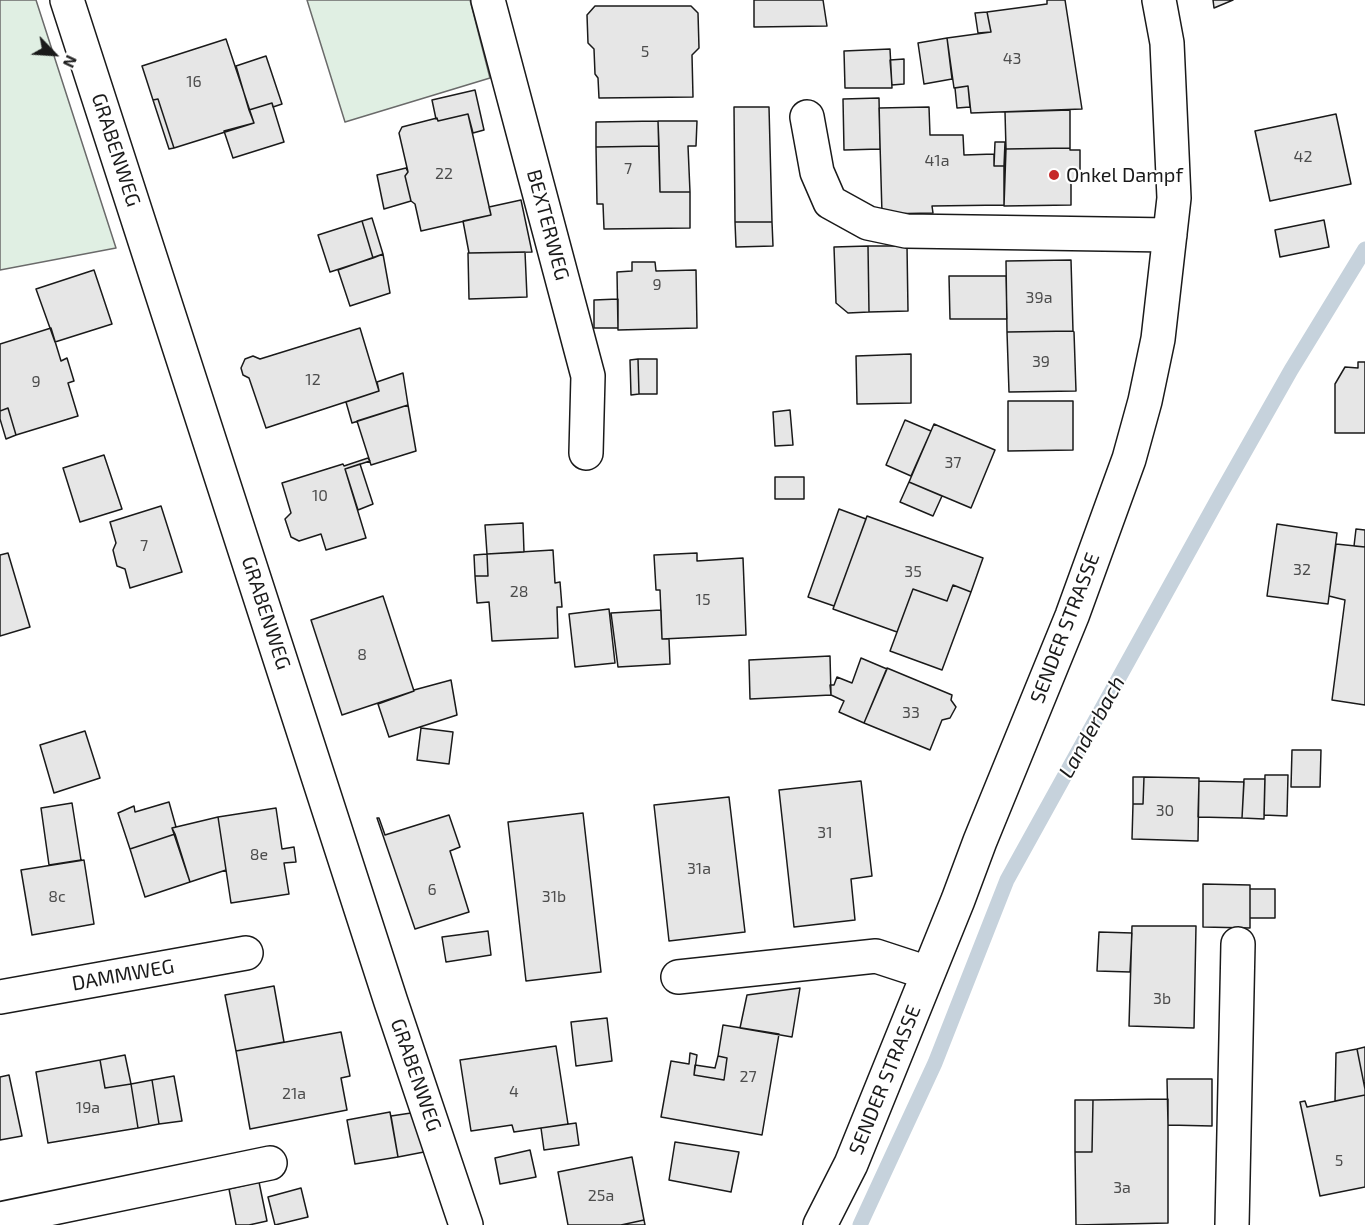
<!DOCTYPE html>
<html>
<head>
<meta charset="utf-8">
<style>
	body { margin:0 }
	#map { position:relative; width:1365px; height:1225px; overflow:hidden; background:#fff; font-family:"Exo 2",sans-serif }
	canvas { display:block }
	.north { position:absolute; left:24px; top:24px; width:60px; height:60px; -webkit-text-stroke:4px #fff; paint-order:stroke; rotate:115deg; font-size:16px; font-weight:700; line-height:24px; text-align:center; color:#1a1a1a }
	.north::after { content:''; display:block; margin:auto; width:21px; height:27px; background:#1a1a1a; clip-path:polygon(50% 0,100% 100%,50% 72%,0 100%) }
</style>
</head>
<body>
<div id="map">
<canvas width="1365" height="1225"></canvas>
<div class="north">N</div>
</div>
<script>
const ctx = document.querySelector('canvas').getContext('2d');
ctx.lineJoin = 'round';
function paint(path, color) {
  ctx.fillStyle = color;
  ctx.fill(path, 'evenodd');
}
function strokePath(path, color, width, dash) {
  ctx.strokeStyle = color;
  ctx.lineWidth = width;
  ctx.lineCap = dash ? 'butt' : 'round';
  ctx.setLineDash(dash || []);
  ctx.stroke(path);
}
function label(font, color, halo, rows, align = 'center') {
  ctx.font = font + ' "Exo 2",sans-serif';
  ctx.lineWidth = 4.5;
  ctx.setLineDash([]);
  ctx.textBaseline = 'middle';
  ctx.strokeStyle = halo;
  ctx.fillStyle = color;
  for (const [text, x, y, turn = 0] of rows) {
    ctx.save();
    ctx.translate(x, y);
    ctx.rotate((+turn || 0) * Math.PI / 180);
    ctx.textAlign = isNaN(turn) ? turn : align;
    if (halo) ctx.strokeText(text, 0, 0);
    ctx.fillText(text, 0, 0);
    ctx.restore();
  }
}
const green = new Path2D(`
	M0,0h36l80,248 -116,22z
	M307,0h163l20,78 -145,44z`);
paint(green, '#e0efe3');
strokePath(green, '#6a6a6a', 1.5);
strokePath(new Path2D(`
	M860,1225l75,-162 72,-183 212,-383 72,-127 74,-121`), '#c6d2dc', 15);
const building = new Path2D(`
	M754,0h69l4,26 -73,1z
	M1047,0h18l17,109 -111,4 -3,-27 -14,2 -7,-50 44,-6 -4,-20 60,-8z
	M1213,0h20l-19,8z
	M595,6h96l7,7 1,35 -7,7 1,42 -94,1 -1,-20 -3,-4 -1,-25 -6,-6 -1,-28z
	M987,12l4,20 -13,1 -3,-20z
	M947,38l5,41 -28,5 -6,-41z
	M226,39l28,84 -80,25 -16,-49 -5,1 -11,-34z
	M890,49l2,39h-47l-1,-37z
	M266,56l16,48 -9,3 -1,-4 -23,7 -13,-44z
	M904,59v25l-12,1 -2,-25z
	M968,86l2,21 -13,1 -2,-20z
	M475,90l9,40 -11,3 -5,-19 -30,7 -1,-3 -1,1 -4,-19z
	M879,98l1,51 -36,1 -1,-51z
	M158,99l16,49 -5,1 -16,-49z
	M272,103l12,39 -51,16 -9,-27 30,-8 -5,-13z
	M734,107h35l3,115h-37z
	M929,107l1,28h33l1,20 30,-1v12h10v39l-72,1 1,7 -51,1 -3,-106z
	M1070,110v38l-64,1 -1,-37z
	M468,114l23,101 -70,16 -6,-27 -4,-3 -6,-25 3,-4 -9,-39 3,-6 35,-9 1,3z
	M1336,114l15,70 -81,17 -15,-70z
	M658,121l1,25 -63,1v-25z
	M658,121h39l-1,25h-8l2,46h-30z
	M995,142h10l-1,24h-10z
	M659,146l1,46h30v36l-86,1 -1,-25h-6l-1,-57z
	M1070,148v2h10v29h-9v26l-67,1 2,-57z
	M406,168l2,4 -3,4 6,25 -27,8 -7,-34z
	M521,200l11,52 -63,1 -6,-32 28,-6 -2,-8z
	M372,218l11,36 -10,4 -11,-37z
	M1324,220l5,27 -49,10 -5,-27z
	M362,221l11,37 -43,14 -12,-37z
	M735,222h37l1,24 -37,1z
	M868,246h39l1,65 -39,1z
	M868,246l1,66 -21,1 -12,-10 -2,-56z
	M525,252l2,45 -58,2 -1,-46z
	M383,254l7,39 -40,13 -12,-36z
	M1071,260l2,71 -66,1 -1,-71z
	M632,262h23l1,9 40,-1 1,58 -79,2 -1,-58 15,-1z
	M94,270l18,54 -57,18 -19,-53z
	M949,276h57l1,43h-57z
	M618,299v29h-24v-28z
	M51,328l10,33 6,-3 7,23 -6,2 10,33 -62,19 -8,-27 -8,3v-67z
	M360,328l19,63 -113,37 -17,-50 -6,-3 -2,-7 4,-9 8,-3 7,3z
	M1073,331l1,1 2,59 -67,1 -2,-60z
	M911,354v49l-54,1 -1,-48z
	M638,359h19v35h-18z
	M638,359l1,35 -8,1 -1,-35z
	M1358,362h7v71h-30v-49l10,-17 13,1z
	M403,373l5,32 -56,18 -6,-21 33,-11 -2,-9z
	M1008,401h65v49l-65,1z
	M408,405l8,46 -45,14 -14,-44z
	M8,408l8,27 -10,4 -6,-20v-8z
	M790,410l3,35 -18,1 -2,-34z
	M905,420l26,11 -20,45 -25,-11z
	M934,424l61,26 -24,58 -62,-26z
	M104,455l18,54 -42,13 -17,-54z
	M368,458l2,3 -25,8 21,69 -40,12 -5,-16 -22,7 -8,-4 -6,-18 6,-6 -9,-30 61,-19 1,2z
	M360,464l13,40 -15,6 -13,-41z
	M775,477h29v22h-29z
	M909,482l33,14 -9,20 -33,-14z
	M161,506l21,66 -52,16 -5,-19 -8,-3 -4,-16 3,-7 -6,-21z
	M839,509l27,10 -32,87 -26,-9z
	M867,516l116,42 -12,34 -18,-7 -6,16 -34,-12 -16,43 -64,-23z
	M523,523l1,29 -37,2 -2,-29z
	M1277,524l60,9 -9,71 -61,-8z
	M1356,529l9,1v17l-11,-1z
	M1336,544l29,3v158l-33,-5 13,-100 -16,-4z
	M553,550l2,33 5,-1 2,25h-5l1,31 -66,3 -3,-39 -12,1 -2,-27h13l-1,-22z
	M8,553l22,74 -30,9v-81z
	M697,553v8l46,-3 3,77 -84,4 -2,-49h-4l-2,-35z
	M487,554l1,22h-13l-1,-21z
	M953,585l18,7 -29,78 -52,-19 23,-62 34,12z
	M383,596l31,95 -72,24 -31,-95z
	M609,609l6,54 -40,4 -6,-53z
	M661,610l1,29h7l1,25 -52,3 -7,-54z
	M830,656l1,39 -81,4 -1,-39z
	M861,658l26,11 -23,54 -25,-11 5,-11 -13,-6 -1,-10h4l3,-8 15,6z
	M887,668l65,27 -1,5 5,7 -6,11 -8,2 -12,30 -66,-27z
	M451,680l6,35 -68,22 -11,-33 36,-13v-1z
	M421,728l32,4 -4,32 -32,-4z
	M85,731l15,47 -46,15 -14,-48z
	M1292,750h29l-1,37h-29z
	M1265,775h23l-1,41 -23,-1z
	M1133,777h11l-1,27h-10z
	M1144,777l55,1 -1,63 -66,-2 1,-35h10z
	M1244,779h21l-1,40 -22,-1z
	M861,781l11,95 -21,3 4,41 -61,7 -15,-137z
	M1199,781l45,1 -2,36 -44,-1z
	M729,797l16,135 -76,9 -15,-136z
	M169,802l7,25 -4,1 3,6 -45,15 -12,-36 16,-7 1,6z
	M72,803l9,57 -32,5 -8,-57z
	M276,808l6,41 12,-2 2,15 -12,1 5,31 -58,9 -13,-86z
	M583,813l18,159 -75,9 -18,-159z
	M449,815l11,32 -10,4 19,61 -54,17 -38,-111h2l6,17z
	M218,817l8,53 -36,12 -18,-54z
	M175,834l15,48 -45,15 -15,-48z
	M84,860l10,64 -62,11 -11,-65z
	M1203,884l47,1v43l-47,-1z
	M1250,889h25v29h-25z
	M1132,926h64l-2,102 -65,-2z
	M488,931l3,24 -45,7 -4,-25z
	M1099,932l33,1 -2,39 -33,-1z
	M274,986l10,56 -48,9 -11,-56z
	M800,988l-8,49 -52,-9 7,-33z
	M607,1018l5,43 -36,5 -5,-44z
	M723,1025l56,9 -17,101 -101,-18 10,-56 18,3 1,-11 7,2 -3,20 30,5 3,-22 -9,-2z
	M341,1032l9,44 -9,2 6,32 -97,19 -14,-78z
	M556,1046l12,78 -54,8 -2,-7 -41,6 -11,-71z
	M1365,1047v42l-8,-40z
	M1357,1049l8,40v6l-30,6 1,-48z
	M125,1055l6,29 -26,4 -5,-28z
	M718,1056l9,2 -3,22 -30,-5 1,-10 20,3z
	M100,1060l5,28 26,-4 7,44 -90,15 -12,-71z
	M9,1075l13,61 -22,4v-63z
	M174,1076l8,45 -23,3 -7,-44z
	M1167,1079h45v47l-44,-1z
	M152,1080l7,44 -21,4 -7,-44z
	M1365,1095v92l-45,9 -20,-94 5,-1 2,6z
	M1168,1099v124l-92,2 -1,-73h17l1,-52z
	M1075,1100h18l-1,52h-17z
	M390,1112l8,45 -43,7 -8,-44z
	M411,1113l13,39 -26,5 -7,-41z
	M576,1123l3,22 -35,5 -3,-22z
	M675,1142l64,10 -8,40 -62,-12z
	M530,1150l6,27 -36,7 -5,-26z
	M632,1157l12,63 -23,5h-53l-10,-53z
	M259,1182l8,39 -18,4h-13l-7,-36z
	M301,1188l7,29 -33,8 -7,-28z
	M644,1220l1,5h-24z`);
paint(building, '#e6e6e6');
strokePath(building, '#1a1a1a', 1.5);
const minor = new Path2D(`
	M67,0l324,1002 75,223
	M488,0l100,376 -2,77
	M807,117l10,55 13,30 38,21 38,8 264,4
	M678,977l198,-21 52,17
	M0,997l246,-44
	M0,1219l270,-56
	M820,1225l31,-61 107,-264 22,-59 92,-225 57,-157 16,-58 13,-62 16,-141 -7,-155 -8,-43
	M1232,1225l6,-281`);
strokePath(minor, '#1a1a1a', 36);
strokePath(minor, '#fff', 33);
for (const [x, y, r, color] of [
	[1054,175,6,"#c62828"]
]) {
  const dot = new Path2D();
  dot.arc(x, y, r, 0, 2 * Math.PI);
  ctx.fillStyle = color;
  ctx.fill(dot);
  strokePath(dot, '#fff', 2);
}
label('16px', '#4d4d4d', null, [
	["5",645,52],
	["43",1012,59],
	["16",194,82],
	["42",1303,157],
	["41a",937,161],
	["7",628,169],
	["22",444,174],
	["9",657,285],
	["39a",1039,298],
	["39",1041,362],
	["12",313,380],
	["9",36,382],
	["37",953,463],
	["10",320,496],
	["7",144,546],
	["32",1302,570],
	["35",913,572],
	["28",519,592],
	["15",703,600],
	["8",362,655],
	["33",911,713],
	["30",1165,811],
	["31",825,833],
	["8e",259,855],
	["31a",699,869],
	["6",432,890],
	["8c",57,897],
	["31b",554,897],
	["3b",1162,999],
	["27",748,1077],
	["4",514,1092],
	["21a",294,1094],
	["19a",88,1108],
	["5",1339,1161],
	["3a",1122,1188],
	["25a",601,1196]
]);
label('20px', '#1a1a1a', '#fff', [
	["GRABENWEG",116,150,72],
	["BEXTERWEG",548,225,75],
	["GRABENWEG",266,613,72],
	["SENDER STRASSE",1065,628,-69],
	["DAMMWEG",123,975,-10],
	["GRABENWEG",416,1075,71],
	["SENDER STRASSE",885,1080,-68]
]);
label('20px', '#1a1a1a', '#fff', [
	["Onkel Dampf",1066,175]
], 'left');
label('italic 21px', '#1a1a1a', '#fff', [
	["Landerbach",1092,727,-61]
]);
</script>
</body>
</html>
